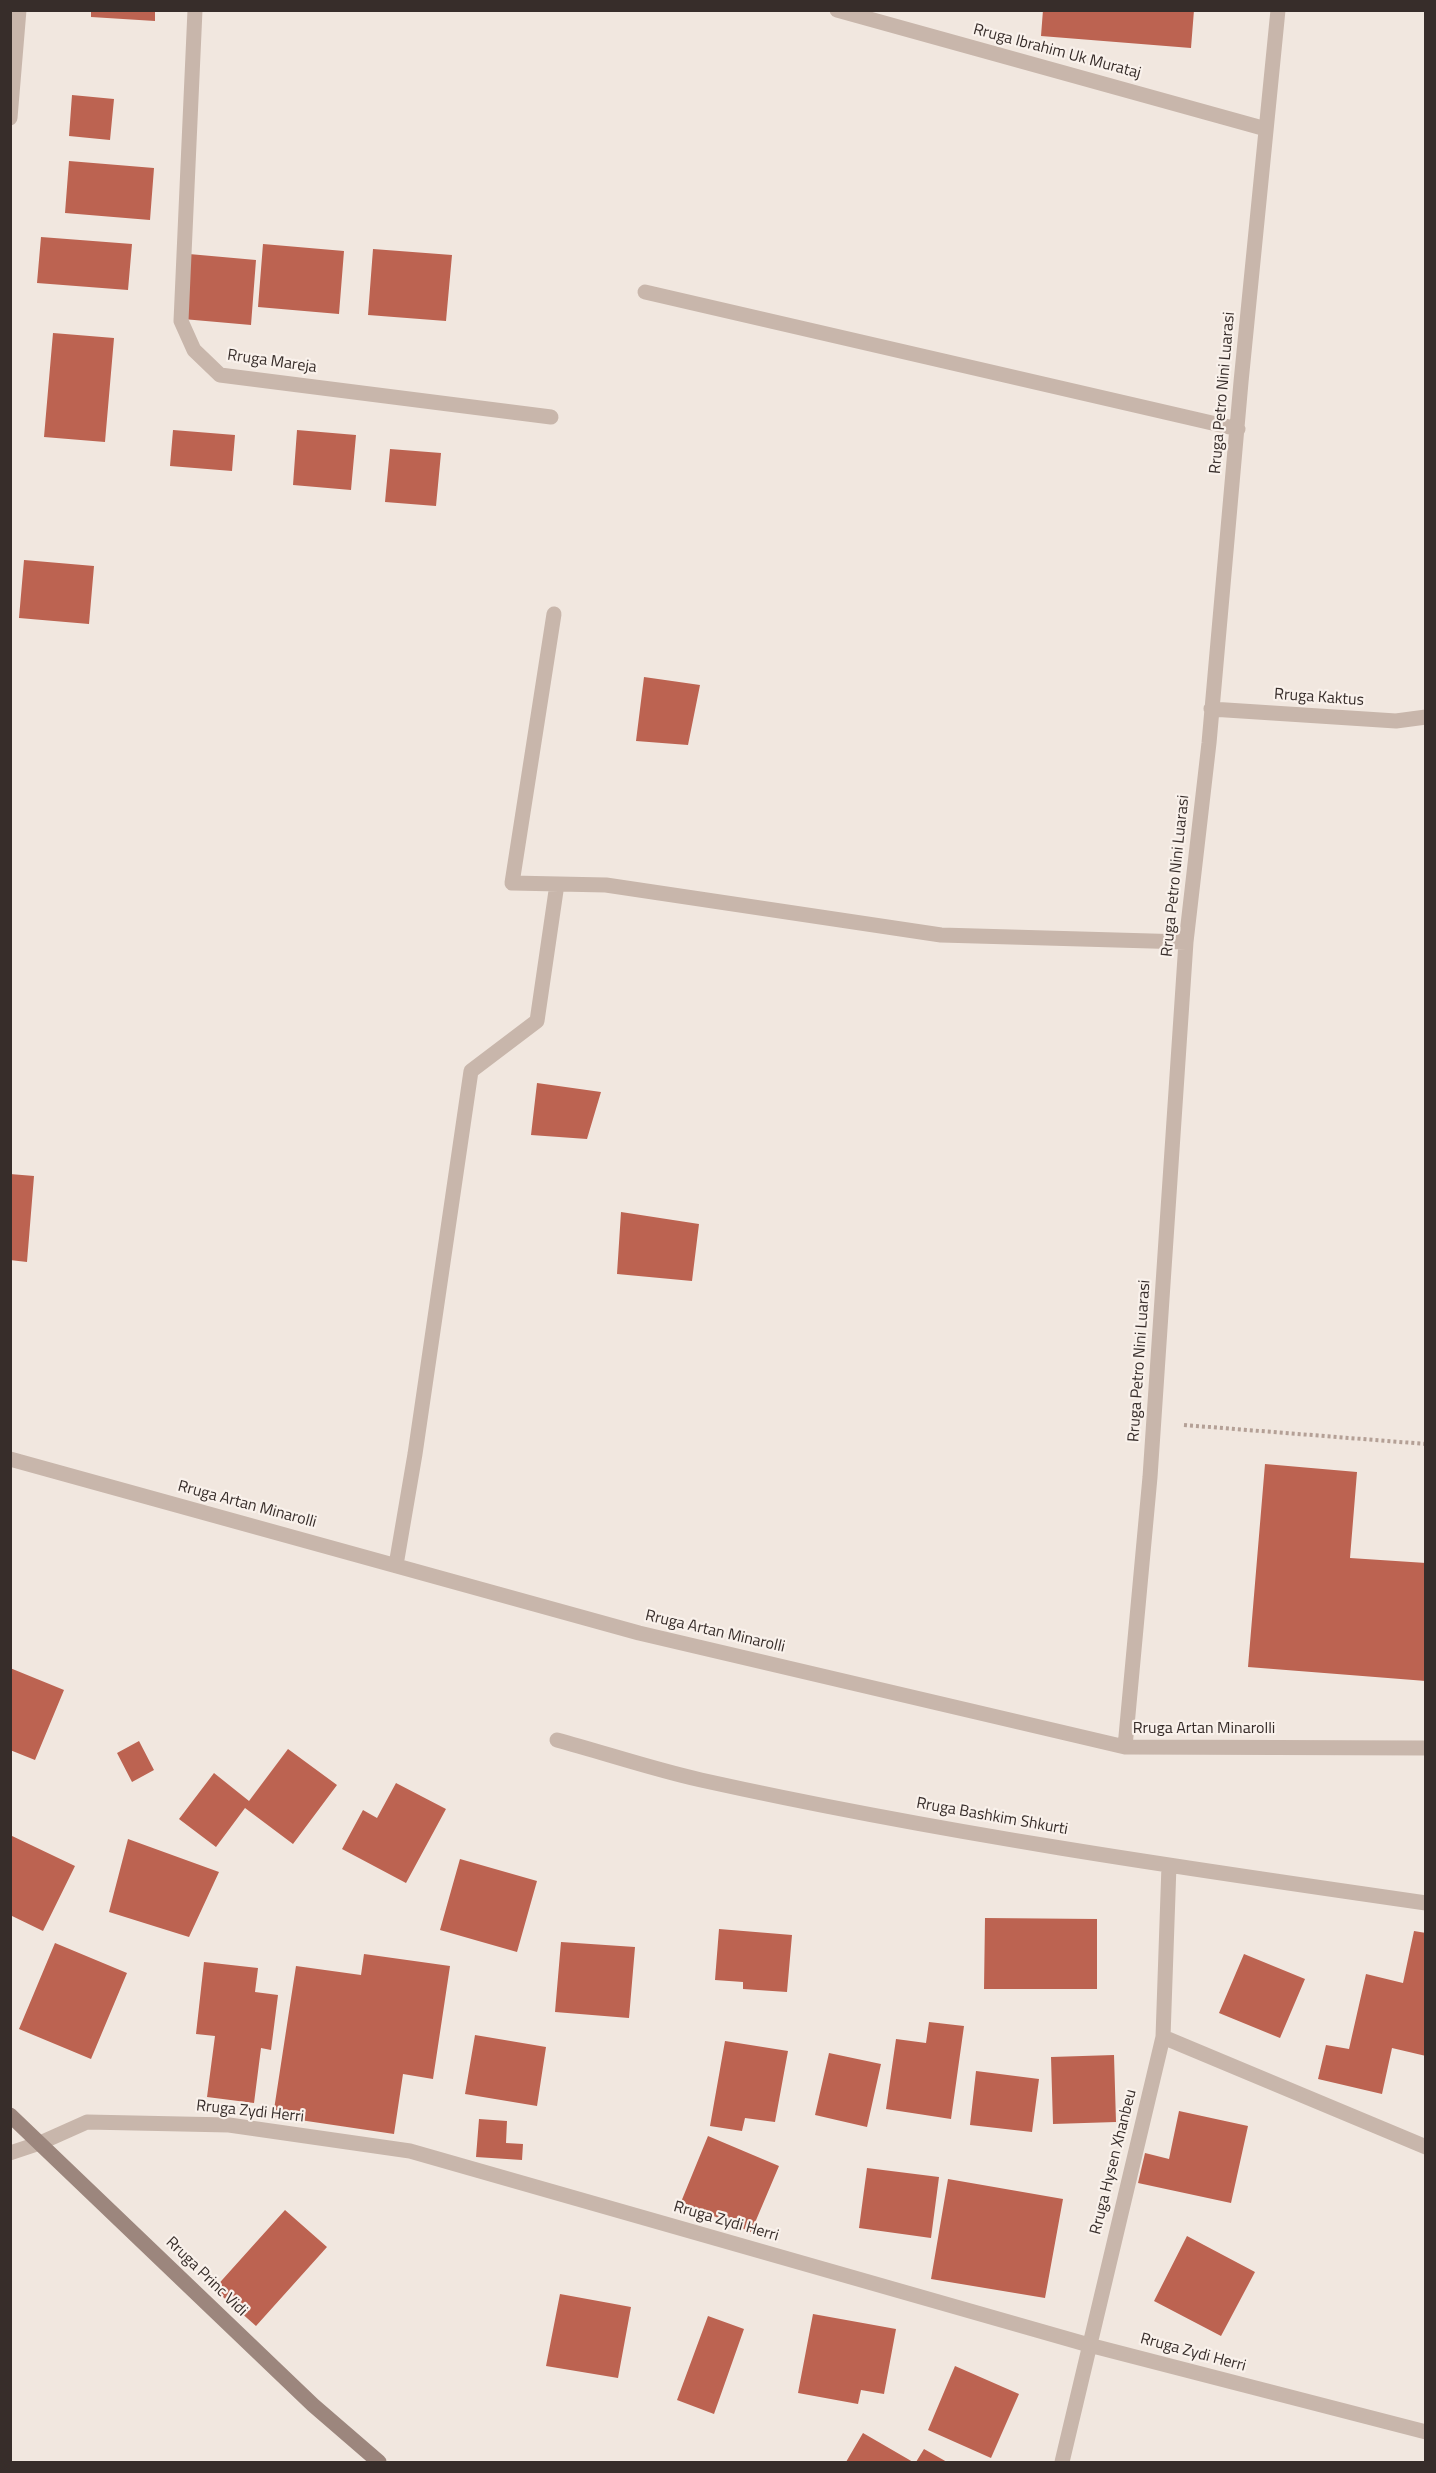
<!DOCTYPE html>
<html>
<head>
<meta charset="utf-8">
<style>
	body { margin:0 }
	#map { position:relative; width:1436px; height:2473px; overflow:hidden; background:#f1e7df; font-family:"Titillium Web",sans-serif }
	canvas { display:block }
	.frame { position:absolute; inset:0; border:12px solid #372d2a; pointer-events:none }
</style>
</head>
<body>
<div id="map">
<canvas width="1436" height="2473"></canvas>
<div class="frame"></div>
</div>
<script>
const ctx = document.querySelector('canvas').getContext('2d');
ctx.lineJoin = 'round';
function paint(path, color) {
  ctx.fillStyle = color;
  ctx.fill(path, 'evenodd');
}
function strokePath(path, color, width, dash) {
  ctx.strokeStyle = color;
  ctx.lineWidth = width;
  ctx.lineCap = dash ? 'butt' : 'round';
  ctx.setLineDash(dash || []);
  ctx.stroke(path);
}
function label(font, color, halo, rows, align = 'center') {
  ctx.font = font + ' "Titillium Web",sans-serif';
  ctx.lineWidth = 4.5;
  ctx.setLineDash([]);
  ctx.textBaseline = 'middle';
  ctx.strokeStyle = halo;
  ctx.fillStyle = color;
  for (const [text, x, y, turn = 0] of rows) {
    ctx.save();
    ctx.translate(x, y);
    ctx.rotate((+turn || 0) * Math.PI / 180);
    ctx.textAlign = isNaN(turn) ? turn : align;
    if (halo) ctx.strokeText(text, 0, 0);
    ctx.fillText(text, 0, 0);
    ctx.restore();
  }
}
paint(new Path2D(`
	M91,10h64v11l-64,-4z
	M1043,10h151l-3,38 -150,-12z
	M72,95l42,4 -4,41 -41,-4z
	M69,161l85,7 -4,52 -85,-7z
	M41,237l91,7 -4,46 -91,-7z
	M263,244l81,7 -5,63 -81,-7z
	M373,249l79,6 -6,66 -78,-6z
	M189,254l67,6 -5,65 -68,-6z
	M53,333l61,5 -9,104 -61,-5z
	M173,430l62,5 -3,36 -62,-5z
	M297,430l59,5 -5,55 -58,-5z
	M390,449l51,4 -5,53 -51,-4z
	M24,560l70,6 -5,58 -70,-6z
	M644,677l56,8 -12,60 -52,-4z
	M537,1083l64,9 -14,47 -56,-4z
	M10,1174l24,2 -7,86 -17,-2z
	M621,1212l78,12 -7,57 -75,-7z
	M1265,1464l92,8 -7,86 76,5v118l-178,-14z
	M10,1668l54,22 -29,70 -25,-10z
	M139,1741l15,29 -22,12 -15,-29z
	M288,1749l49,36 -44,59 -48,-36 -29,39 -37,-28 35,-46 35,28z
	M396,1783l50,26 -40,74 -64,-34 21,-39 14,8z
	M10,1835l65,31 -32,65 -33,-16z
	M128,1839l91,33 -30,65 -80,-25z
	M460,1859l77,22 -20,71 -77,-22z
	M985,1918l112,1v70h-113z
	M719,1929l73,6 -5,57 -44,-3v-7l-28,-2z
	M1414,1931l12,2v123l-34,-8 -10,46 -64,-15 8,-34 23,4 17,-75 37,9z
	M561,1942l74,5 -6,71 -74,-6z
	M55,1943l72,30 -36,86 -72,-30z
	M364,1954l86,12 -17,113 -30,-5 -9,60 -121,-18 23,-150 65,9z
	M1244,1954l61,25 -25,59 -61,-25z
	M204,1962l54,6 -3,24 23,3 -7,55 -10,-2 -7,55 -47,-6 8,-61 -19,-2z
	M929,2022l35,4 -13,93 -65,-10 10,-70 30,4z
	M475,2035l71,12 -9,59 -72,-12z
	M725,2041l63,10 -13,71 -30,-4 -3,13 -32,-5z
	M829,2053l52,11 -14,63 -52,-12z
	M1114,2055l2,67 -63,2 -2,-67z
	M976,2071l63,8 -7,53 -62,-7z
	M1179,2111l69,15 -17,77 -93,-20 7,-30 24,6z
	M479,2119l28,2 -1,22 17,1 -1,16 -46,-3z
	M708,2136l71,30 -28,66 -70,-30z
	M867,2168l72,9 -8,61 -72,-10z
	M948,2179l115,20 -18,99 -114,-19z
	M285,2210l42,37 -71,79 -42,-37z
	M1187,2236l68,36 -34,64 -67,-35z
	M560,2294l71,13 -13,71 -72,-12z
	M813,2314l83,15 -12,65 -23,-4 -3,14 -60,-11z
	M708,2316l36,13 -30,85 -37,-14z
	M955,2366l64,28 -28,64 -63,-28z
	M863,2433l50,29h-67z
	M924,2449l23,13h-31z`), '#bc6351');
strokePath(new Path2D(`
	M1184,1425l242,19`), '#b4a096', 4, [3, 3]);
strokePath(new Path2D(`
	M10,2153l30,-10`), '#c8b6ab', 15);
strokePath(new Path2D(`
	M195,10l-14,311 13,29 26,25 331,42
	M837,10l429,119
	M10,118l9,-108
	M645,292l593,137
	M554,614l-42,269 94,2 335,50 245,7
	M1211,709l185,12 30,-4
	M10,1459l629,174 486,114 301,1
	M396,1565l19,-111 56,-383 66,-50 20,-137
	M557,1740c48,13 95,29 144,40 239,53 482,88 725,123
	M1125,1747l25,-270 36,-535 23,-199 32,-361 37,-372
	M1163,2037l263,110
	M40,2143l47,-21 142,3 181,26 679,194 337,87
	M1062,2462l101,-425 6,-172`), '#c8b6ab', 15);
strokePath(new Path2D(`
	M10,2115l303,290 66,57`), '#9c867d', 15);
label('16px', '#372d2a', '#f9f1eb', [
	["Rruga Ibrahim Uk Murataj",1057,52,15],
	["Rruga Mareja",272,362,8],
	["Rruga Petro Nini Luarasi",1223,393,-85],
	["Rruga Kaktus",1319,698,4],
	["Rruga Petro Nini Luarasi",1176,876,-84],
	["Rruga Petro Nini Luarasi",1140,1361,-86],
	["Rruga Artan Minarolli",247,1505,15],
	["Rruga Artan Minarolli",715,1632,13],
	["Rruga Artan Minarolli",1204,1729],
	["Rruga Bashkim Shkurti",992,1817,10],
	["Rruga Zydi Herri",250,2112,6],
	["Rruga Hysen Xhanbeu",1114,2162,-76],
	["Rruga Zydi Herri",726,2222,16],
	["Rruga Princ Vidi",206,2277,44],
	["Rruga Zydi Herri",1193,2353,15]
]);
</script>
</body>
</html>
